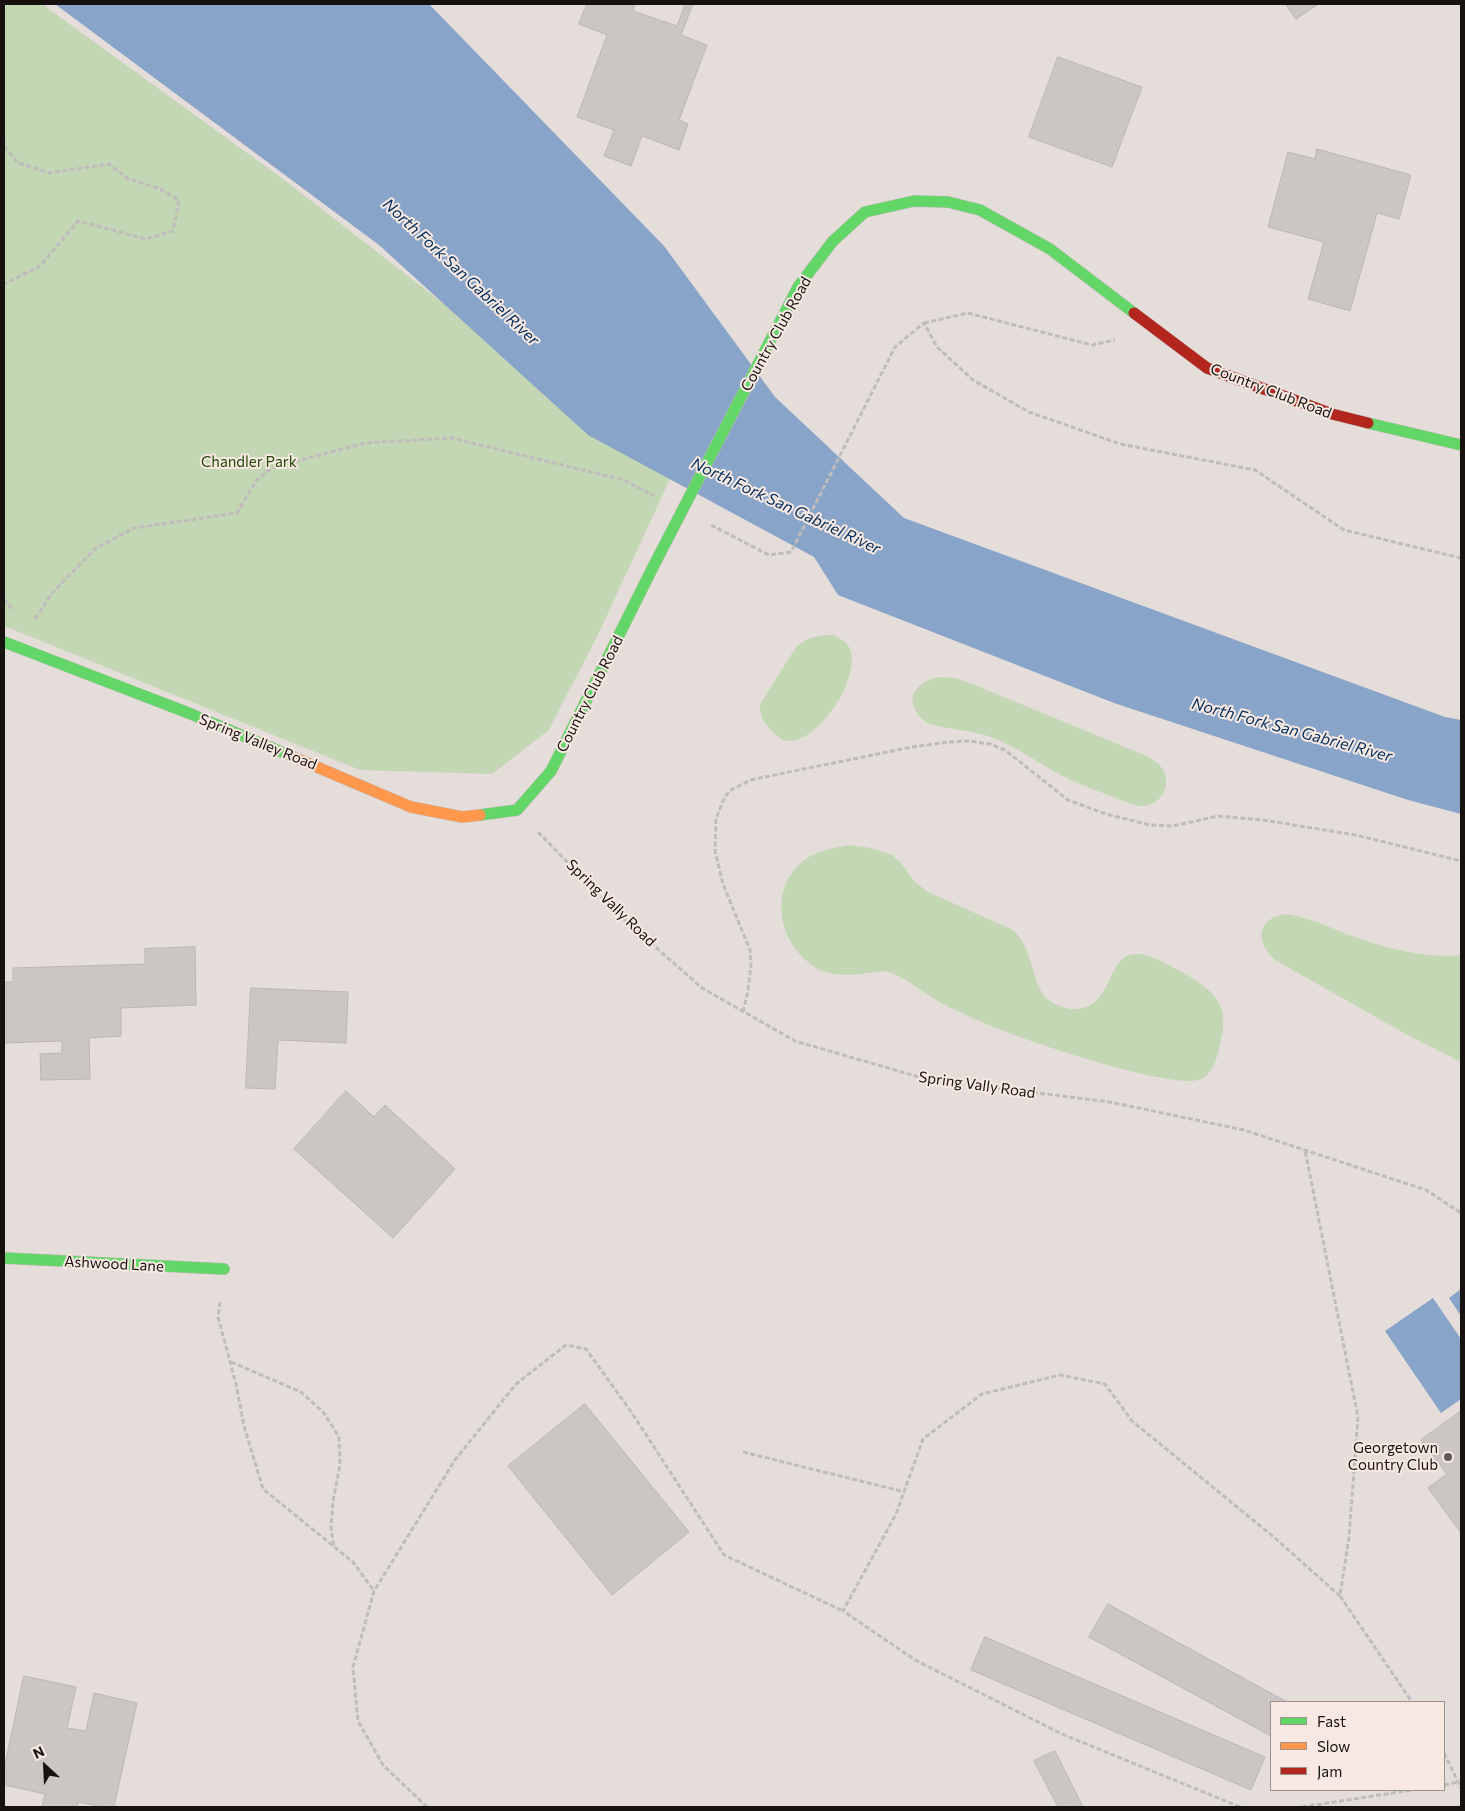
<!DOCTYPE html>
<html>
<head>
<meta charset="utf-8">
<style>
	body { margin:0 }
	#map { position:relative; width:1465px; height:1811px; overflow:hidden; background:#e5ddda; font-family:Commissioner,sans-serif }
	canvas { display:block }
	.frame { position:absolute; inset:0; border:5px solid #171210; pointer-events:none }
	.legend { position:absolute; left:1270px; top:1701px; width:175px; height:90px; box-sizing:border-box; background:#f7e9e2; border:1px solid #9d938e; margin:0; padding:6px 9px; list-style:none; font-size:15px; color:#171210 }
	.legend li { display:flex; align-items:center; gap:10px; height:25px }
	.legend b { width:25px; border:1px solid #9d938e }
	.north { position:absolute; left:20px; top:1741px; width:50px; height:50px; -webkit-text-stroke:4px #f7e9e2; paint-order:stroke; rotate:335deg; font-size:14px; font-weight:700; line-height:20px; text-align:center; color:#171210 }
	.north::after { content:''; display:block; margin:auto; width:18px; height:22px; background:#171210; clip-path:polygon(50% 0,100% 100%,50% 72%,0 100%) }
</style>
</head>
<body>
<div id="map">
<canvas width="1465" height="1811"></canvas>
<div class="frame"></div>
<ul class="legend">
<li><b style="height:6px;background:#63d668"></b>Fast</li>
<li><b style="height:6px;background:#ff974d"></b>Slow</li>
<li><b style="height:6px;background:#b3261e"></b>Jam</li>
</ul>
<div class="north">N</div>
</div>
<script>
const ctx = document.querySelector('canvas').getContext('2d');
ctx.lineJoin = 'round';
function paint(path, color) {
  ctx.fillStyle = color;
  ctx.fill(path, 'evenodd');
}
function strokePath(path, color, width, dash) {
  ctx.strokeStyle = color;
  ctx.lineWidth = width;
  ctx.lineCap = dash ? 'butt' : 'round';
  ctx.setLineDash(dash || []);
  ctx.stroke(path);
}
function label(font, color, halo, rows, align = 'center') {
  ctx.font = font + ' Commissioner,sans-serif';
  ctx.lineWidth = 4;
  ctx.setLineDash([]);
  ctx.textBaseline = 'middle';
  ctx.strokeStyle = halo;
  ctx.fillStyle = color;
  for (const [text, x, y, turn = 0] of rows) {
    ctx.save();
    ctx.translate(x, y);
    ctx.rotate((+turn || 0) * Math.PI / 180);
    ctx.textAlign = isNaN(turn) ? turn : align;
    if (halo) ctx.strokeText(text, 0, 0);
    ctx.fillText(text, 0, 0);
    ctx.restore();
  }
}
paint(new Path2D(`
	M4,4h38l241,175 387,300 -74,160 -48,92 -56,43 -132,-4 -356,-144z
	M833,635c6,3 14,6 17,14 11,28 -29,90 -59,92 -7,1 -14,-5 -19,-10 -8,-8 -13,-16 -12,-27l36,-57c12,-10 21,-12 37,-12z
	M941,677l14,1 15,5 179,74c9,6 16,11 17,23 1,15 -11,27 -26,26 -10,-2 -20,-6 -29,-10 -19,-7 -37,-14 -56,-24 -21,-12 -43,-28 -67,-36 -19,-6 -40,-7 -59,-12 -27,-18 -19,-43 12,-47z
	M848,845l23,3 21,7 9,8 13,18 14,11 85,38c22,19 18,59 37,71 8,5 18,9 28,8 47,-6 19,-83 91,-44 16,9 33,17 44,30 12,12 12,29 8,45 -3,14 -6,30 -18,38 -21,15 -163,-33 -191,-44 -24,-8 -48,-20 -71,-31 -17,-9 -32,-24 -50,-30 -8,-3 -16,-1 -24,0 -21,3 -42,4 -59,-11 -31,-25 -38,-74 -5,-101 13,-10 29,-13 45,-16z
	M1287,914c23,4 44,14 65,22 34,12 73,23 109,19v107l-50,-25 -136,-77c-21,-18 -18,-43 12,-46z`), '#c3d7b4');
paint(new Path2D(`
	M55,4h374l235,242 111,151 129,121 541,199 16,3v94l-53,-14 -294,-97 -276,-108 -24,-38 -226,-122 -209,-190z
	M1461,1289v27l-12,-18z
	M1433,1298l28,41v60l-20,14 -56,-82z`), '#89a4c9');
const building = new Path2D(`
	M587,4h48l-2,7 44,15 8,-22h8l-12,31 26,10 -28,75 9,4 -9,26 -37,-14 -11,30 -27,-10 10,-26 -37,-13 30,-82 -28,-11z
	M1286,4h32l-22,15z
	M1058,57l84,30 -30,80 -83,-30z
	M1317,149l94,26 -12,44 -22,-6 -27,98 -42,-12 16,-57 -56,-15 20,-75 27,7z
	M195,947l1,58 -75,3v28l-32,2 1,41 -49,1 -1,-26 22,-1v-12l-58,2v-61h9v-14l132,-4v-15z
	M251,988l97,4 -2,51 -68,-3 -3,49 -29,-1z
	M346,1091l28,26 11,-12 70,64 -62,69 -99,-89z
	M585,1404l104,128 -77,63 -104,-129z
	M1461,1411v122l-33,-45 19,-14 -26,-34z
	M1108,1604l179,98h-16v34l-182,-99z
	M985,1637l280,120 -14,33 -280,-120z
	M24,1676l52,11 -9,41 19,3 8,-38 43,10 -23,104h-10l-26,-5 -1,5h-35l3,-13 -41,-9v-15z
	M1055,1751l28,56h-25l-24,-46z`);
paint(building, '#cbc6c4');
strokePath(building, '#bbb5b3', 1);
const fast = new Path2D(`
	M798,287l35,-46 32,-29 49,-11 34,1 32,8 70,39 84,64
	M1368,423l93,22
	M4,642l187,72 100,42
	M480,815l37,-5 34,-39 102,-204
	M4,1258l220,11`);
const slow = new Path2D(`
	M291,756l120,51 51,10 18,-2`);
const jam = new Path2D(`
	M1134,313l73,55 125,46 36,9`);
strokePath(fast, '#c1bab8', 12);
strokePath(slow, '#c1bab8', 12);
strokePath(jam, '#c1bab8', 12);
strokePath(new Path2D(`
	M4,139v7l14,17 32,10 59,-9 18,14 33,11 19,11 -6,31 -27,8 -68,-18 -38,45 -36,18
	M924,323l44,-10 124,32 23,-5
	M711,525l58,30 22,-3 104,-205 29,-24 13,24 36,33 56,32 91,32 135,26 89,60 117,28
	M4,599l10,12
	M35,619l18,-27 43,-44 38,-20 103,-15 19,-32 15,-13 94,-25 87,-5 172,42 30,16
	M538,832l81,83 83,73 93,53 131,38 184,23 134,28 182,60 35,23
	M743,1012l5,-21 3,-26 -1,-15 -27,-66 -8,-33 1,-32 7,-18 6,-10 22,-11 28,-6 133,-27 36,-5 21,-1 21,3 15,6 63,50 38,14 44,11 23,1 45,-10 45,4 93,15 105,26
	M220,1302l-2,15 18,67 8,42 19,63 90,73 21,29
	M231,1362l70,30 23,21 15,24 1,28 -7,36 -2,27 3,19
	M743,1452l162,40
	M1340,1596l72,106
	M1444,1753l17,35
	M1444,1785l14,-3
	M427,1807l-44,-42 -25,-44 -5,-54 21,-76 81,-131 61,-76 50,-39 20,4 46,64 92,142 119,56
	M1240,1807l-178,-73 -147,-74 -72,-49 53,-97 27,-75 59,-45 78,-19 45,9 27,37 143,117 65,58 9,-59 9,-120 -53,-267
	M1302,1807l110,-17`), '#bfbcbb', 3, [5, 2.5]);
strokePath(fast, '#63d668', 11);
strokePath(slow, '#ff974d', 11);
strokePath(jam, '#b3261e', 11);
const fastBridge = new Path2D(`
	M653,567l145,-280`);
strokePath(fastBridge, '#c1bab8', 12, []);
strokePath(fastBridge, '#63d668', 11);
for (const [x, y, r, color] of [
	[1448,1457,5,"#5f5957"]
]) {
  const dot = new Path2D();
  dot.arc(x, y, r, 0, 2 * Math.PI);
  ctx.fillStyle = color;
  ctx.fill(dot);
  strokePath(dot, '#f7e9e2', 2);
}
label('15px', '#171210', '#f7e9e2', [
	["Country Club Road",776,334,-61],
	["Country Club Road",1271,391,21],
	["Country Club Road",590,694,-63],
	["Spring Valley Road",258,742,22],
	["Spring Vally Road",611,903,44],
	["Spring Vally Road",977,1085,8],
	["Ashwood Lane",114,1264,3]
]);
label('15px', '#214707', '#f7e9e2', [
	["Chandler Park",249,462]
]);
label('15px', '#171210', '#f7e9e2', [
	["Georgetown",1438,1448],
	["Country Club",1438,1465]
], 'right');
label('italic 16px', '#002d5f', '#f7e9e2', [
	["North Fork San Gabriel River",461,272,43],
	["North Fork San Gabriel River",786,506,25],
	["North Fork San Gabriel River",1292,730,15]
]);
</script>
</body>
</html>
